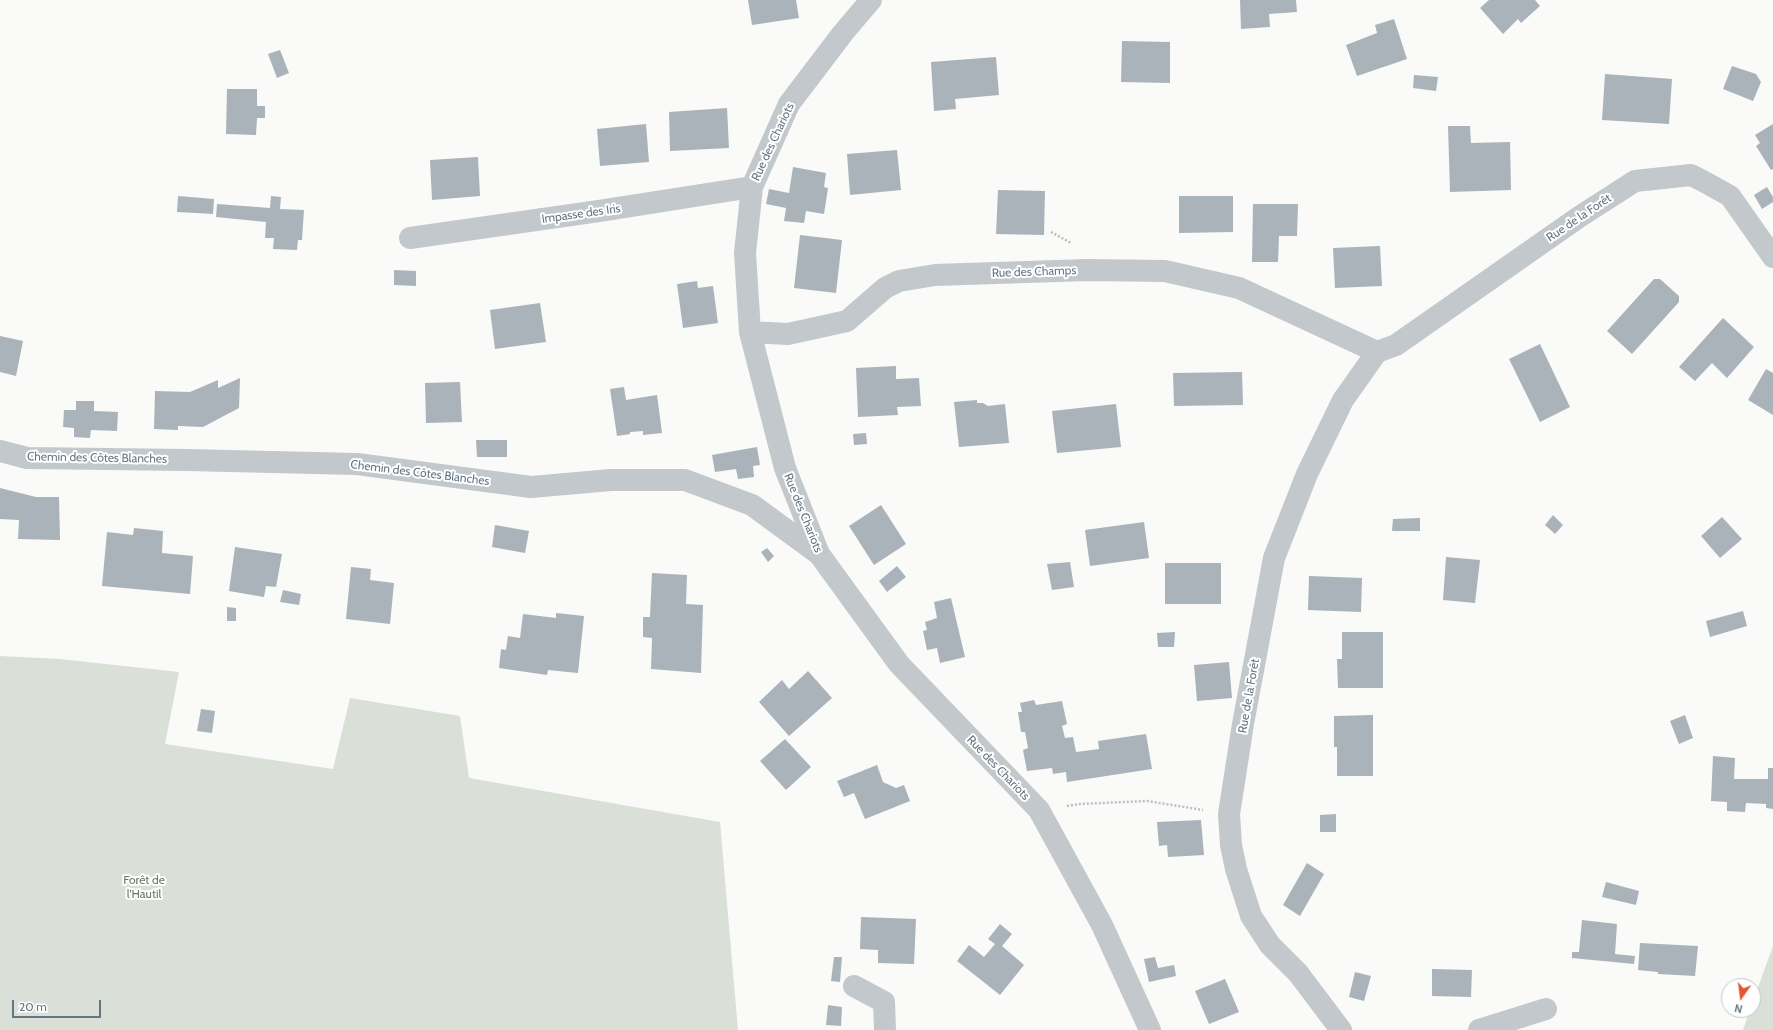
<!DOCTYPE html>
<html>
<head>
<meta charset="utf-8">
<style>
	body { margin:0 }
	#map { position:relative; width:1773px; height:1030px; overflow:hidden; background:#fafaf8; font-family:Cabin,sans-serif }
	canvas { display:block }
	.north { position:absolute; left:1721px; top:978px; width:40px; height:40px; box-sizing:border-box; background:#fff; border:1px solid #c1c8cd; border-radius:50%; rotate:194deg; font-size:11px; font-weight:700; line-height:16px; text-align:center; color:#657683 }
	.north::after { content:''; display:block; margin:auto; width:14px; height:18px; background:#e4572e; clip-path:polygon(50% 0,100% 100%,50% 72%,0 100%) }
	.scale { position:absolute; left:12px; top:1000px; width:89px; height:18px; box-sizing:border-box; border:2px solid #657683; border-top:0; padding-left:5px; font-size:12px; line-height:14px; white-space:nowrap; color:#657683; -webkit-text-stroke:3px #fff; paint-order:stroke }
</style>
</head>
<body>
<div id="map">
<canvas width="1773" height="1030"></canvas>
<div class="north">N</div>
<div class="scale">20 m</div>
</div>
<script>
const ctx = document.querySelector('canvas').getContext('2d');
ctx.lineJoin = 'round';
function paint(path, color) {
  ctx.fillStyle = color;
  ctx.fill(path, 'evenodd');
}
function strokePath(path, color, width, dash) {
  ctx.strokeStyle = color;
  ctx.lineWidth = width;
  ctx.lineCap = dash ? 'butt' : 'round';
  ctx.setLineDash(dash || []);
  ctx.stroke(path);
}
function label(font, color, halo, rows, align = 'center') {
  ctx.font = font + ' Cabin,sans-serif';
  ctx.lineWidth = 4;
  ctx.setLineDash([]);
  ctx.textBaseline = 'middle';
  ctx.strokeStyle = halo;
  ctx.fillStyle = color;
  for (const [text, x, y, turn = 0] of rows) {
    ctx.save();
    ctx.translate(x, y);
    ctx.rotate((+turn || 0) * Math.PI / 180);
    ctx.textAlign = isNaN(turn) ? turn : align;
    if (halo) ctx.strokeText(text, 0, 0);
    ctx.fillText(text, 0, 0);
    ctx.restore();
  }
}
paint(new Path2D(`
	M0,656l60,3 119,13 -14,72 168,25 17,-71 110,18 9,62 251,44 18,208h-738z
	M1773,946v84h-30l7,-20h3v-9z`), '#dadfd7');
paint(new Path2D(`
	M748,0h48l3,18 -47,7z
	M1240,0h56l1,12 -28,2 1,13 -29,2z
	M1489,0h46l5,6 -19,17 -3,-4 -15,15 -23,-26z
	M1394,19l13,40 -50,17 -11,-31 31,-12 -2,-8z
	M1122,41l48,1v41l-49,-1z
	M280,50l9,23 -12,5 -9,-24z
	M996,57l3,38 -44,4 1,10 -22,2 -3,-49z
	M1732,66l24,8 5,8 -8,19 -30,-12z
	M1605,74l67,5 -3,45 -67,-4z
	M1414,75l24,2 -2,14 -23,-3z
	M227,89h30v17h8v12h-8l-1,17 -30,-1z
	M727,108l2,40 -59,3 -1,-39z
	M646,124l3,38 -49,4 -3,-37z
	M1773,124v45l-2,1 -15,-24 4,-3 -5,-8z
	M1448,126h22l1,17 39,-1 1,48 -61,2z
	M897,150l4,40 -51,5 -3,-41z
	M478,157l2,39 -48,4 -2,-40z
	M793,167l33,6 -2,14 4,1 -4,26 -18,-3 -2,12 -20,-2 2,-13 -20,-4 3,-15 20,4z
	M1767,187l6,10v5l-11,7 -8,-14z
	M998,190l47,1 -1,44 -48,-1z
	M178,196l36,3 -1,15 -36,-2z
	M271,196l10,1 -1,12 24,1 -2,30h-4l-1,10 -24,-1 1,-11h-9l1,-16 -50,-5 1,-13 53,4z
	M1179,196h54v36l-54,1z
	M1253,204h45l-1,32h-18l-1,26h-26z
	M800,235l42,5 -6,53 -42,-5z
	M1380,246l2,40 -47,2 -2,-40z
	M394,270l22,1v15l-22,-1z
	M1654,279h6l19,17v6l-47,52 -25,-23z
	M697,281l1,7 15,-2 5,37 -35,5 -6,-44z
	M540,303l6,39 -51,7 -5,-39z
	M1723,318l31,29 -27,31 -15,-15 -17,18 -16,-14z
	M0,336l23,5 -7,35 -16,-4z
	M1540,344l30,63 -30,15 -31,-63z
	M896,366v13l23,-1 2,28 -24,1 1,8 -40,2 -2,-49z
	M1766,369l7,4v42l-25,-15z
	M1242,372l1,33 -69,1 -1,-33z
	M240,378l-1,30 -36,19 -25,-1v4l-24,-1 1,-38 35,1 28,-12v8z
	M460,382l2,40 -36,1 -1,-40z
	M624,387l2,13 31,-5 5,38 -19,2v-4l-13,1v2l-13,2 -7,-47z
	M977,400v3h6l5,3 17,-2 4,39 -50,4 -5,-45z
	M76,401h18v10l24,1 -1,19 -26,-1 -1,8 -16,-1v-9l-11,-1 1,-17h12z
	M1116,404l5,43 -64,6 -5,-42z
	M866,433l1,11 -13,1 -1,-11z
	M476,440h31v17h-30z
	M757,447l3,18 -7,1 1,11 -16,2 -2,-10 -21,3 -3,-17z
	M0,488l36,9h23l1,43 -42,-1 1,-19 -19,-1z
	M881,505l25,39 -32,21 -25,-39z
	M1553,515l10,10 -8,9 -10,-9z
	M1722,517l20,22 -22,19 -19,-22z
	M1420,518v13h-28l1,-12z
	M1144,522l5,36 -59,8 -5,-36z
	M495,525l34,6 -4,22 -33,-6z
	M134,528l29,3 -1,22 31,3 -3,38 -88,-8 5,-54 26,3z
	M235,547l47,7 -6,33 -10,-1 -2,11 -35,-6z
	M767,548l7,8 -6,6 -7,-10z
	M1446,557l34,3 -5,43 -32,-3z
	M1070,562l4,25 -22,3 -5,-26z
	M1165,563h56v41h-56z
	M897,566l9,11 -19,15 -8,-11z
	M351,567l20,2 -1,11 24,3 -4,41 -44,-5z
	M652,573l35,2 -1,29 17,1 -2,68 -50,-4 1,-31 -9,-1v-20h7z
	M1309,576l53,2 -1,34 -53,-2z
	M283,590l18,4 -2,11 -19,-3z
	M951,598l14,59 -25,6 -3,-15 -10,2 -4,-19 4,-1 -2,-8 12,-4 -3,-16z
	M227,607l9,1v13h-9z
	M1743,611l4,15 -37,11 -4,-16z
	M556,613l28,3 -6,57 -30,-3 -1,5 -48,-7 2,-19 5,1 2,-14 12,2 3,-24 33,4z
	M1175,632l-1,15h-16l-1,-14z
	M1342,632h41v56h-45l-1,-29h5z
	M1229,662l3,36 -35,3 -3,-36z
	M808,671l24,27 -43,38 -30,-34 23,-22 7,9z
	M1034,700l2,5 26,-4 5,23 -5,2 3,12 8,-1 3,15 23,-3 -1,-8 48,-7 6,35 -85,13 -1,-10 -13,2 -1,-6 -25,3 -4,-21 5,-2 -3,-16h-4l-3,-20h4l-2,-9z
	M201,709l14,2 -3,22 -15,-2z
	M1373,715v61h-36v-29h-3v-31z
	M1685,715l8,23 -14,6 -9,-23z
	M785,739l26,28 -25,23 -26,-29z
	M1713,756l22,2 -1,21h34v-11h5v41l-7,-1v-4l-20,-1 -1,9 -18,-1v-9l-16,-1z
	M877,765l6,17 13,6 8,-3 6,16 -45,18 -11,-26 -10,4 -7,-16z
	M1336,814v18h-16v-17z
	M1201,820l3,35 -36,2 -1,-12 -8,1 -2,-24z
	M1307,863l17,11 -24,42 -17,-11z
	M1606,882l33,9 -3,14 -34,-8z
	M861,917l55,2 -2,45 -36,-1v-13l-18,-1z
	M1582,920l35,4 -2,30 20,2 -1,8 -62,-6v-6h7z
	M1000,924l12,10 -10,12 22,19 -24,30 -43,-34 12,-16 15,12 11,-13 -7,-5z
	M1640,943l58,3 -3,30 -37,-2v-2l-20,-2z
	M834,957h8l-2,25 -9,-1z
	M1155,957l3,11 16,-3 2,11 -27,6 -5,-23z
	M1432,969l40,1 -1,27 -39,-1z
	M1355,972l16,4 -7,25 -15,-4z
	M1225,979l14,33 -30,12 -14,-33z
	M828,1005l14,2 -1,19 -15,-1z`), '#aab3b9');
strokePath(new Path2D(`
	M1051,232l20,11
	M1067,806l13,-2 67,-3 56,9`), '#bbbfc2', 2.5, [2, 2]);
strokePath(new Path2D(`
	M871,0l-28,33 -54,71 -37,83 -7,66 5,79 35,136 34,86 80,110 140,146 63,115 48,105
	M410,238l189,-27 153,-24
	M750,332l38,2 59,-13 38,-33 14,-7 36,-6 152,-5 78,1 74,17 138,64
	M0,451l27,7 160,2 170,4 174,23 80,-7h74l67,25 67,49
	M854,986l30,16 1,28
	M1341,1030l-43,-57 -28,-28 -19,-29 -15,-47 -5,-24 -2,-31 14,-90 31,-166 33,-84 36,-74 34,-48 19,-7 183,-128 56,-36 56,-6 12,6 27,15 43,61
	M1479,1030l67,-21`), '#c3c8cc', 22);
label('12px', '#657683', '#fff', [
	["Rue des Chariots",773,142,-65],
	["Impasse des Iris",581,214,-8],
	["Rue de la Forêt",1579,218,-34],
	["Rue des Champs",1034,272,-2],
	["Chemin des Côtes Blanches",97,458,1],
	["Chemin des Côtes Blanches",420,473,7],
	["Rue des Chariots",803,513,68],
	["Rue de la Forêt",1249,696,-80],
	["Rue des Chariots",998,768,46]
]);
label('12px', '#687a64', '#fff', [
	["Forêt de",144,880],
	["l'Hautil",144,894]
]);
</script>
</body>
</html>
